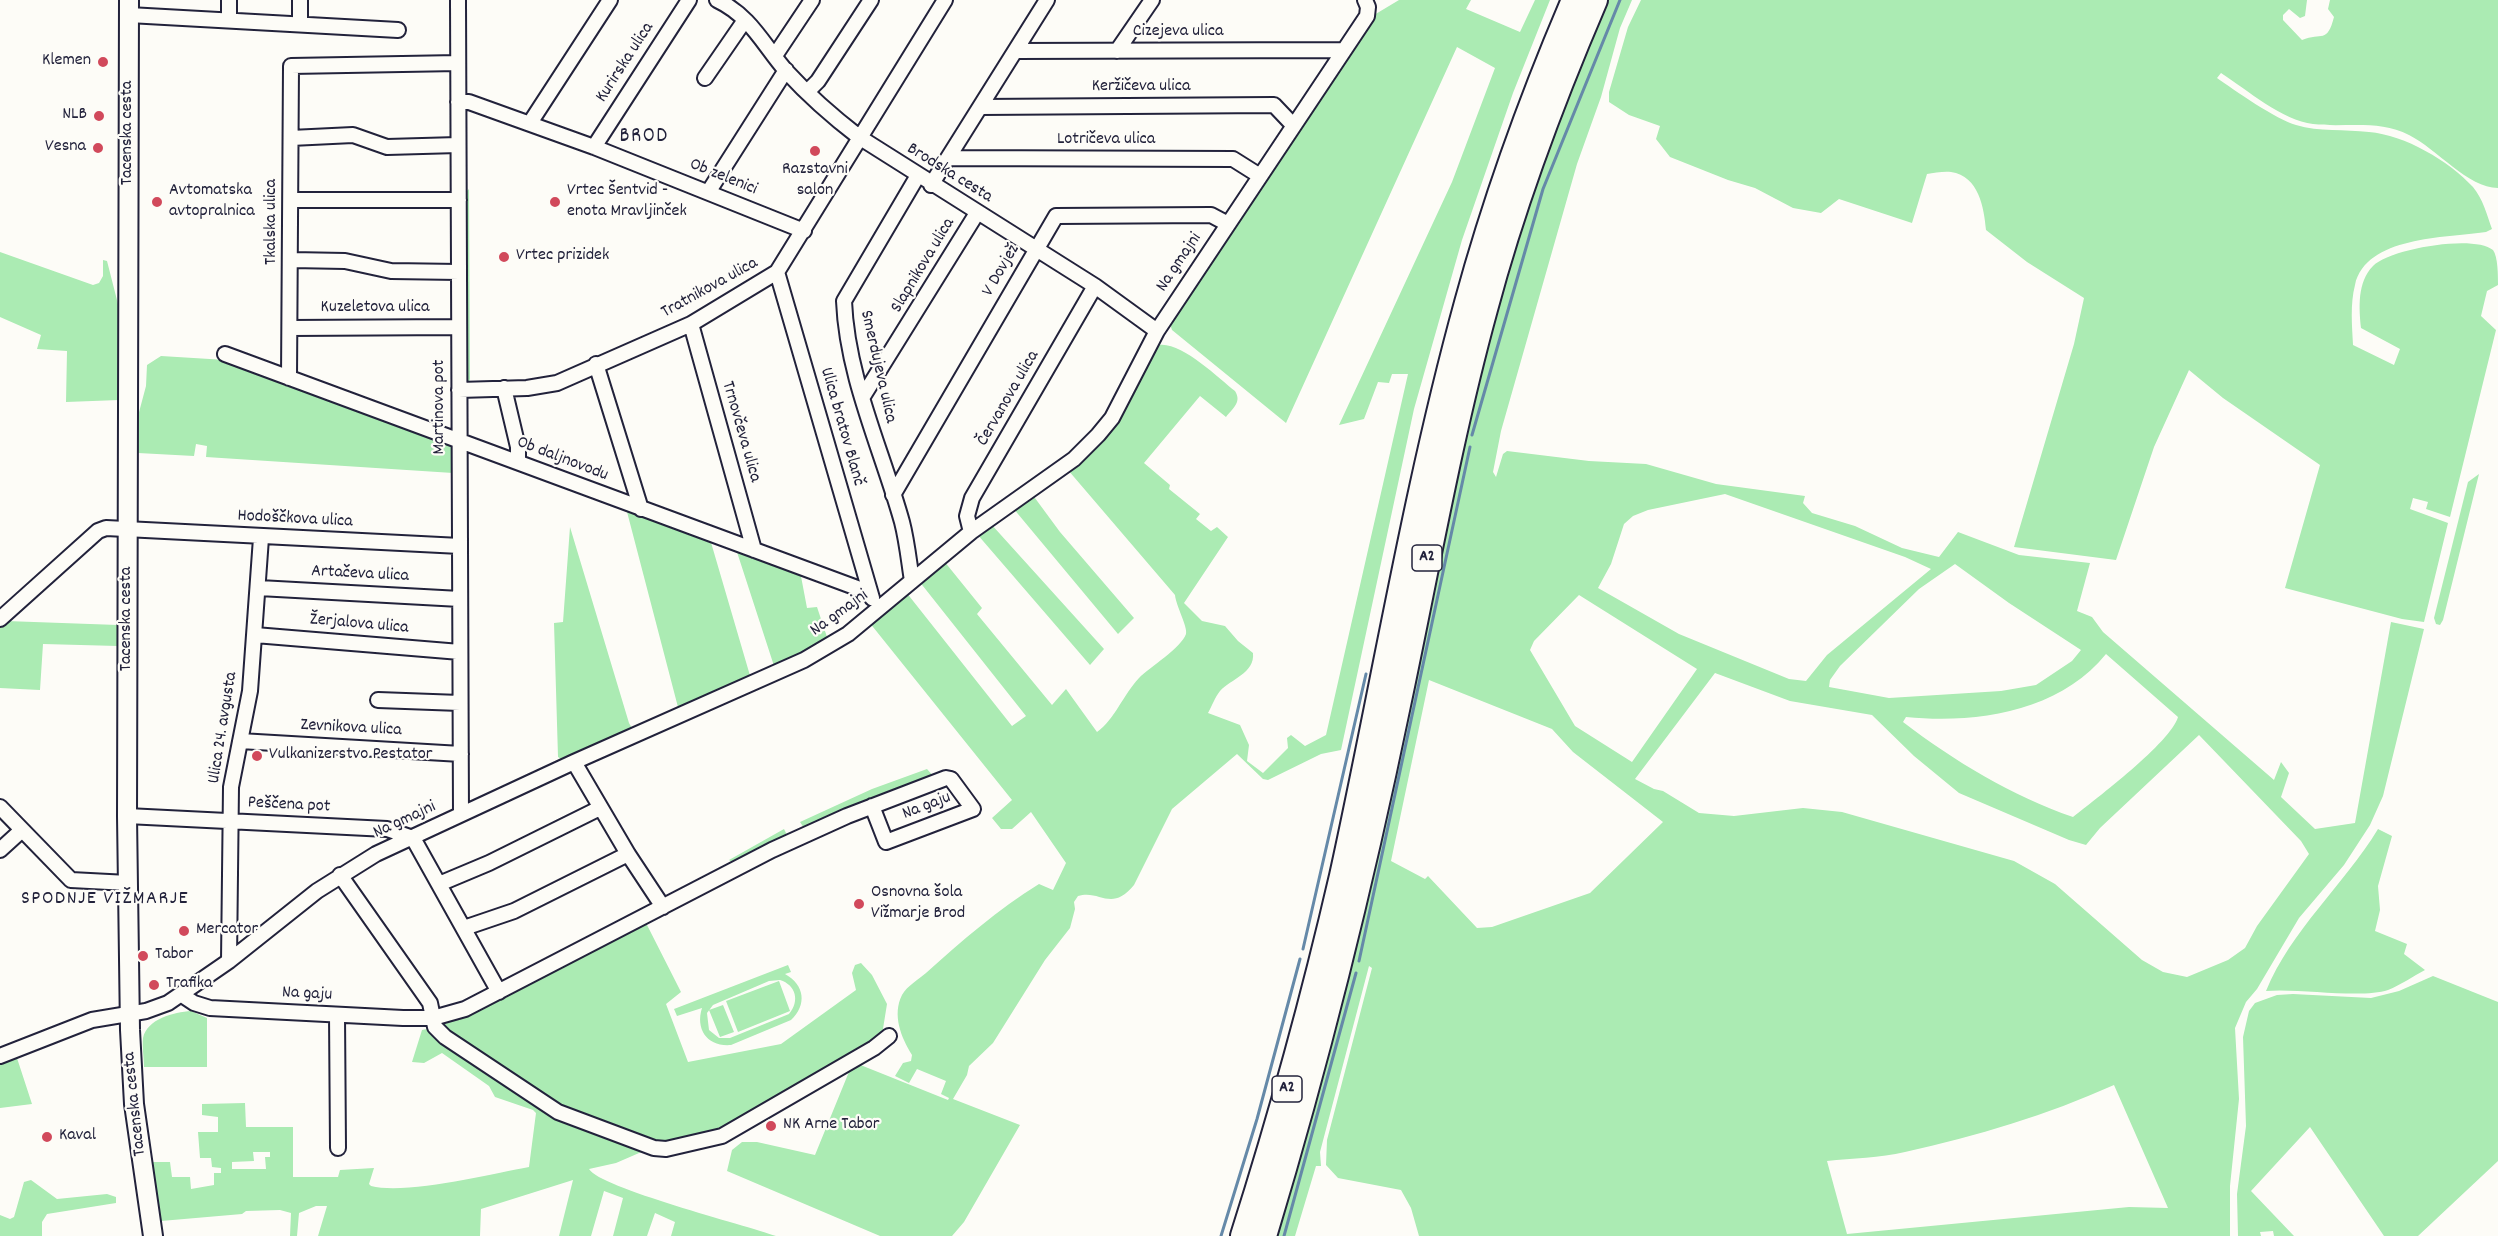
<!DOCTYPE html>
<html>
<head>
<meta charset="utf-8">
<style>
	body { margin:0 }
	canvas { display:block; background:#fdfcf7 }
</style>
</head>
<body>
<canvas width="2498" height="1236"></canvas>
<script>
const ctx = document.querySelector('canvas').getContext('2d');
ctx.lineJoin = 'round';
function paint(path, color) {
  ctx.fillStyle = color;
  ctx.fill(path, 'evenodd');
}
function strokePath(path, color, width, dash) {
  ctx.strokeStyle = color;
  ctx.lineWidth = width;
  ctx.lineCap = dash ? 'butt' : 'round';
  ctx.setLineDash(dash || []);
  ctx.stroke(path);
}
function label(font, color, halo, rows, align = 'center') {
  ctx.font = font + ' Dekko,sans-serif';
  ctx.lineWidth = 4.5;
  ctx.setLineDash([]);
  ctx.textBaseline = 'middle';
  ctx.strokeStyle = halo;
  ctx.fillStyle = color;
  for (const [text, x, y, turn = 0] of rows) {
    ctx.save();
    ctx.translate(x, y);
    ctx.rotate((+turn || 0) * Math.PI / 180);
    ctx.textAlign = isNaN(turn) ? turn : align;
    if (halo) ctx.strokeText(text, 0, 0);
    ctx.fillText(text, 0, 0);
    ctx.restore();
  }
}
paint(new Path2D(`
	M1399,0h72l-5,9 54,23 15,-32h15l-37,93 -51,147 -48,169 -73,341 -20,4 -53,26 -5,-1 -26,-25 -65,55 -38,76c-23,28 -34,4 -56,11l-4,6 1,7 -5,19 -25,32 -52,83 -24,23 -2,9 -14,24 67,26 -56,97 -12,14h-72l-153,-65 5,-21 10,-8h15l58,13 38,-93 95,38 1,-2 -8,-4 5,-13 -29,-12 -8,14 -14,-7 8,-13 8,-2 1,-6c-11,-18 -20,-40 -10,-60 5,-9 17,-16 24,-22 36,-32 72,-64 113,-89l14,6 13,-27 -35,-51 -19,17h-11l-9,-11 20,-18 -143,-178 37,-30 106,134 14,-10 -107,-135 25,-20 38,47 -5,6 75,91 14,-16 31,43c18,-13 26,-37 42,-54 11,-11 42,-30 47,-44 2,-7 -10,-28 -11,-39l-107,-125 44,-41 43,-83c22,-9 62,31 80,45 7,11 -2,17 -9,26l-26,-21 -56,67 26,22 -1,4 31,25 -4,5 15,12 6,-4 11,10 -44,66 18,18 23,5 13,15 15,12c2,20 -22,26 -33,38 -5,6 -8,15 -12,22l32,12 9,20 -2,16 16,12 25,-25 -1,-10 4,-3 14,11 21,-11 82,-361h-16l-3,9 -11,-1 -14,37 -25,6 113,-243 43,-114 -38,-21 -171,376 -114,-93 -3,-9 205,-306z
	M1607,0h25l-12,28 -19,69 -24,67 -76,267 -8,41 3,5 7,-23 4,-3 82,10 57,3 70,20 89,12 -2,7 9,10 43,13 47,22 37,9 19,-25 61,23 71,8 -13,48 15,6 11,15 171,148 7,-18 8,11 -8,24 34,32 40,-6 36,-201 33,7 -41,167 -13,29 -26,40 -45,53 -42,71 -11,13 -11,26 4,71 -9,87v50h-811l-8,-28 -10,-18 -63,-12 -12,-13 1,-25 45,-172 -3,-2 -49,186 1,14h-5l-21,70h-20c66,-214 109,-433 157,-651 23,-109 46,-219 78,-326 28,-88 63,-173 97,-259zM1725,494l180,63 26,12 -104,86 -21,26 -17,-2 -110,-45 -81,-46 13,-24 13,-40 9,-8 15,-6zM1955,564l54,39 72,47 -9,11 -36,24 -35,6 -112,7 -60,-11 1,-7 10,-14 79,-77zM1579,595l118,74 -65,93 -57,-36 -45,-76 4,-9zM2106,654l72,63c-7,25 -82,82 -105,100 -61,-21 -119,-56 -170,-95l3,-5c70,7 153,-5 200,-63zM1715,673l75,28 82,14 42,41 45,37 110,47 17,5 14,-17 99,-93 102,106 8,13 -52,72 -12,22 -17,12 -41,17 -24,-5 -21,-12 -87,-76 -41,-23 -172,-49 -39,-4 -69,8 -35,-3 -36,-22 -9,-2 -19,-10zM1429,680l123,49 21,23 90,70 -73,71 -98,34 -15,1 -49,-52 -3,3 -34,-18zM2114,1085l54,123 -39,-1 -282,27 -20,-73c25,-3 53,-3 78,-9 72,-16 142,-37 209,-67z
	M1641,0h666l-2,16 -5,2 -11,-9 -6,6v5l19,20c20,-8 25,4 32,-23l-6,-8 2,-9h168v188c-30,0 -61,-39 -89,-53 -31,-16 -64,-7 -96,-11 -30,-3 -67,-35 -92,-51l-4,5c17,12 60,42 79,47 23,7 49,4 73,7 36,3 80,29 104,55 10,12 14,28 19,42l-6,3c-41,6 -120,4 -131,53 -5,19 -3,41 -2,60l41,20 6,-16 -39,-21c-2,-20 -4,-46 12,-62 16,-17 101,-32 120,-16 5,7 5,25 5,35l-11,6 -6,25 15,14 -46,187 -24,-8 2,-7 -15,-4 -3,11 38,14 -24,99 -22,-3 -117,-31 35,-123 -97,-67 -34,-28 -35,77 -38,113 -102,-13 60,-203 10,-46 -57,-36 -41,-32c-2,-22 -7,-54 -35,-58 -7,-1 -17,1 -24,2l-15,49 -73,-24 -18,14 -28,-5 -38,-20 -27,-8 -58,-23 -14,-18 4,-13 -31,-11 -20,-13v-10l19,-65z
	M469,189l1,190 -1,3 -4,-2 -1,-186z
	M0,252l93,33 6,-2 4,-7v-16l4,1 11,43 1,96 -53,2 1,-51 -30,-2 4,-14 -41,-18z
	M161,356l65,4 224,84 3,4v25l-247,-16 1,-11 -11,-2 -2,12 -56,-3v-37l8,-30 1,-21z
	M2479,474l-36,146 -3,5 -4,-1 -2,-6 34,-136z
	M1032,494l28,38 74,86 -16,16 -105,-126z
	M626,508l70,29 14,2 41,140 -72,32z
	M991,524l113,125 -14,16 -113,-131z
	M570,527l59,196 4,7 -72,29 -3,-2 -4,-134 9,-1z
	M736,549l64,22 7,37 10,-1 11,33 -53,29z
	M6,621l112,4v21l-75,-2 -3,46 -40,-2v-62z
	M927,769l8,9 -131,50 -4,-6 72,-33z
	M784,829l4,8 -55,26 -4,-3z
	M2378,829l14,7 -14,50 2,24 -5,21 32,13 -3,10 21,16c-12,6 -24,15 -37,20 -27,9 -89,-2 -122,1 25,-61 78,-106 112,-162z
	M646,923l35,69 -15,12 22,58 93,-18 75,-54 -4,-17 3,-8 6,-2 11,12 15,29 -5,31 -32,22 -132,73 -52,15 -104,-35 -121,-84z
	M788,965l3,7 -6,2c20,11 22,31 6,46l-60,25c-23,2 -36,-15 -29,-37l-25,8 -3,-7zM780,980c16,5 20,21 9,34l-59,24h-11l-10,-8 -2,-17 6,-8 56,-24z
	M2433,976l65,26v159l-80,75h-34l-74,-109 -59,64 43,45h-20l-1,-5 -13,1 1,4h-23l-1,-42 9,-68 -3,-89 6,-26 6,-8 22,-8 16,-1 78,4 28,-7z
	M779,981l11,30 -52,21 -12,-31z
	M723,1005l11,27 -14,5 -11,-27z
	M191,1011l16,7v49h-63c0,-9 -2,-20 -1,-29 4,-19 31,-26 48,-27z
	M427,1029l109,70 110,51 -30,13 -27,6c11,19 156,56 187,67h-105l4,-14 -20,-9 -8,23h-34l10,-38 -19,-7 -13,45h-32l14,-56 -92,29 -1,27h-162l9,-30h-11l-17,7 -2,23h-7l1,-23 -11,-3 -34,1 -4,3 -81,7 -9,-59h18l2,15h18l1,12 23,-4v-12h7v-5l-9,-1 -1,-9h-11l-2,-26h20v-15l-16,-2v-11l43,-1 1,24h47v50h45l2,-7 34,-2 -5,16 2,2c35,9 120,-12 158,-19l7,-54 -3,-3 -38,-13 -6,-11 -47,-33 -18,10 -12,-1 10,-32zM253,1152h17v5h-5l1,12h-34v-7l22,-1z
	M16,1055l16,49 -32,4v-46z
	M31,1180l26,19 50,-5 9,3v6l-69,11 -5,8v14h-42v-21l10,4 4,-2 10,-35z`), '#abebb3');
strokePath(new Path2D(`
	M1472,435l71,-246 77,-189
	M1303,949l63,-275
	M1359,961l111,-514
	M1221,1236l36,-117 43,-160
	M1284,1236l72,-263`), '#6589a8', 3);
const minor = new Path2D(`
	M458,0l3,814
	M717,0c34,16 47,46 70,72 22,24 46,45 72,65l236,149 62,45
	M129,15l269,15
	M229,19v-19
	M300,24v-24
	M1015,51l327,-1
	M1117,51l35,-51
	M776,54l36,-54
	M705,78l40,-58
	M807,92l11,-11 53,-81
	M458,102h11l125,45 210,84
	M980,107l294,-2 19,20
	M530,123l80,-123
	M291,138l62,-3 34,12 71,-2
	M594,147l95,-147
	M948,158l285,1 27,17
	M931,185l116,-185
	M709,191l77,-121
	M291,200h168
	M292,260l53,1 46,10 68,1
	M777,272l95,326
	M691,324l63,226
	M290,328l169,-1
	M225,354l643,238
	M596,364l45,145
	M289,378l2,-312 167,-3
	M504,388l14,59v15
	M459,390l68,-2 30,-5 134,-59 86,-52 168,-272
	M862,398l115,-185
	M893,495l163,-279 155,-1 17,9
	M971,532l-4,-16 5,-18 123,-212
	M912,581c-3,-19 -5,-40 -10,-59 -20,-72 -55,-145 -58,-221l73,-124
	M259,588l201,11
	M0,619l98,-88 8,-3 354,18
	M255,635l205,17
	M378,700l82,3
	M240,741l221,13
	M574,762l54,92 35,53
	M0,807l71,73 57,3
	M127,816l260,13 26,9 86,154
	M0,850l22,-20
	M340,875l90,128 5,24 10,10 113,75 96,36 12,1 56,-13 152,-88 15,-12
	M439,884l50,-21 111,-55
	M464,928l50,-17 114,-57
	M229,961l2,-174 19,-96 11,-153
	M182,995l12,8 16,5 193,10h30l32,-9 307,-159 75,-34 99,-38 5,1 22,30 -87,33 -14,-36
	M337,1015l1,133
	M0,1056l92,-36 54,-9 22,-8 61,-42 88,-70 59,-37 198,-92 230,-102 44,-26 123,-102 103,-73 24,-24 14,-17 45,-87 210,-315 1,-9 -3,-7`);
const secondary = new Path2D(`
	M129,0l-2,816 3,214 4,74 19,132`);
const motorway = new Path2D(`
	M1243,1236c38,-119 71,-239 99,-360 42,-191 73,-384 125,-573 28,-103 65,-205 107,-303
	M1264,1236c53,-175 97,-352 134,-531 28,-132 51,-265 87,-396 28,-105 67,-209 110,-309`);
strokePath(minor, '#22223b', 18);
strokePath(secondary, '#22223b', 22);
strokePath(motorway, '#22223b', 28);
strokePath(minor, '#fdfcf7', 14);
strokePath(secondary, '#fdfcf7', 18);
strokePath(motorway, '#fdfcf7', 24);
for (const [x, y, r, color] of [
	[103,62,6,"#d1495b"],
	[99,116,6,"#d1495b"],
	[98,148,6,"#d1495b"],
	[815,151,6,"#d1495b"],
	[157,202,6,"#d1495b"],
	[555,202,6,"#d1495b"],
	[504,257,6,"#d1495b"],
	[257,756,6,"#d1495b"],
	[859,904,6,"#d1495b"],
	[184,931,6,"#d1495b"],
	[143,956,6,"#d1495b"],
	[154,985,6,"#d1495b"],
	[771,1126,6,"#d1495b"],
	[47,1137,6,"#d1495b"]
]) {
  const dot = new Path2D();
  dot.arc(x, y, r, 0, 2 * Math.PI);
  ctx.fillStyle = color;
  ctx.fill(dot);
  strokePath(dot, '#fdfcf7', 2);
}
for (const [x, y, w] of [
	[1427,558,30],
	[1287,1089,30]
]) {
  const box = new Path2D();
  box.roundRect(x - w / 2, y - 13, w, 26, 4.5);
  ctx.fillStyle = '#fdfcf7';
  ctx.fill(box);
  strokePath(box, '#22223b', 1.5);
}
label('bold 16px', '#22223b', null, [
	["A2",1427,558],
	["A2",1287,1089]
]);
label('18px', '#22223b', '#fdfcf7', [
	["Cizejeva ulica",1178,33],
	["Kurirska ulica",626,63,-57],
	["Keržičeva ulica",1141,88],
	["Tacenska cesta",129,133,-90],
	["Lotričeva ulica",1106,141],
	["Brodska cesta",949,174,32],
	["Ob zelenici",723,178,22],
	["Tkalska ulica",273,222,-90],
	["Na gmajni",1180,263,-56],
	["Slapnikova ulica",924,266,-59],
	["V Dovjež",1002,271,-60],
	["Tratnikova ulica",710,289,-29],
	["Kuzeletova ulica",375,309],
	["Smerdujeva ulica",877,367,77],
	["Červanova ulica",1009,399,-60],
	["Martinova pot",441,407,-90],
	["Ulica bratov Blanč",841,427,74],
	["Trnovčeva ulica",740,432,74],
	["Ob daljnovodu",562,460,21],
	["Hodoščkova ulica",295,520,3],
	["Artačeva ulica",360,575,3],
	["Na gmajni",840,614,-36],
	["Tacenska cesta",128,619,-90],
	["Žerjalova ulica",359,625,5],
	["Ulica 24. avgusta",224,728,-81],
	["Zevnikova ulica",351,729,3],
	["Peščena pot",289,806,3],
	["Na gaju",927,807,-21],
	["Na gmajni",405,821,-25],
	["Na gaju",307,995,3],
	["Tacenska cesta",136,1104,-96]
]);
label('18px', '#22223b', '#fdfcf7', [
	["Klemen",91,62,"right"],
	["NLB",87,116,"right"],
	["Vesna",86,148,"right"],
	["Razstavni",815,171,"center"],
	["salon",815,192,"center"],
	["Avtomatska",169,192],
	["avtopralnica",169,213],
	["Vrtec Šentvid -",567,192],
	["enota Mravljinček",567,213],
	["Vrtec prizidek",516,257],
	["Vulkanizerstvo Pestator",269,756],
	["Osnovna šola",871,894],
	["Vižmarje Brod",871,915],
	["Mercator",196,931],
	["Tabor",155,956],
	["Trafika",166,985],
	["NK Arne Tabor",783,1126],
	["Kaval",59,1137]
], 'left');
ctx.letterSpacing = '1.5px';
label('20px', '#22223b', '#fdfcf7', [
	["SPODNJE VIŽMARJE",105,900]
]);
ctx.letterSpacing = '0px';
ctx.letterSpacing = '1.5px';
label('21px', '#22223b', '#fdfcf7', [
	["BROD",644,138]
]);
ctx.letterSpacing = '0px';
</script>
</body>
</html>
